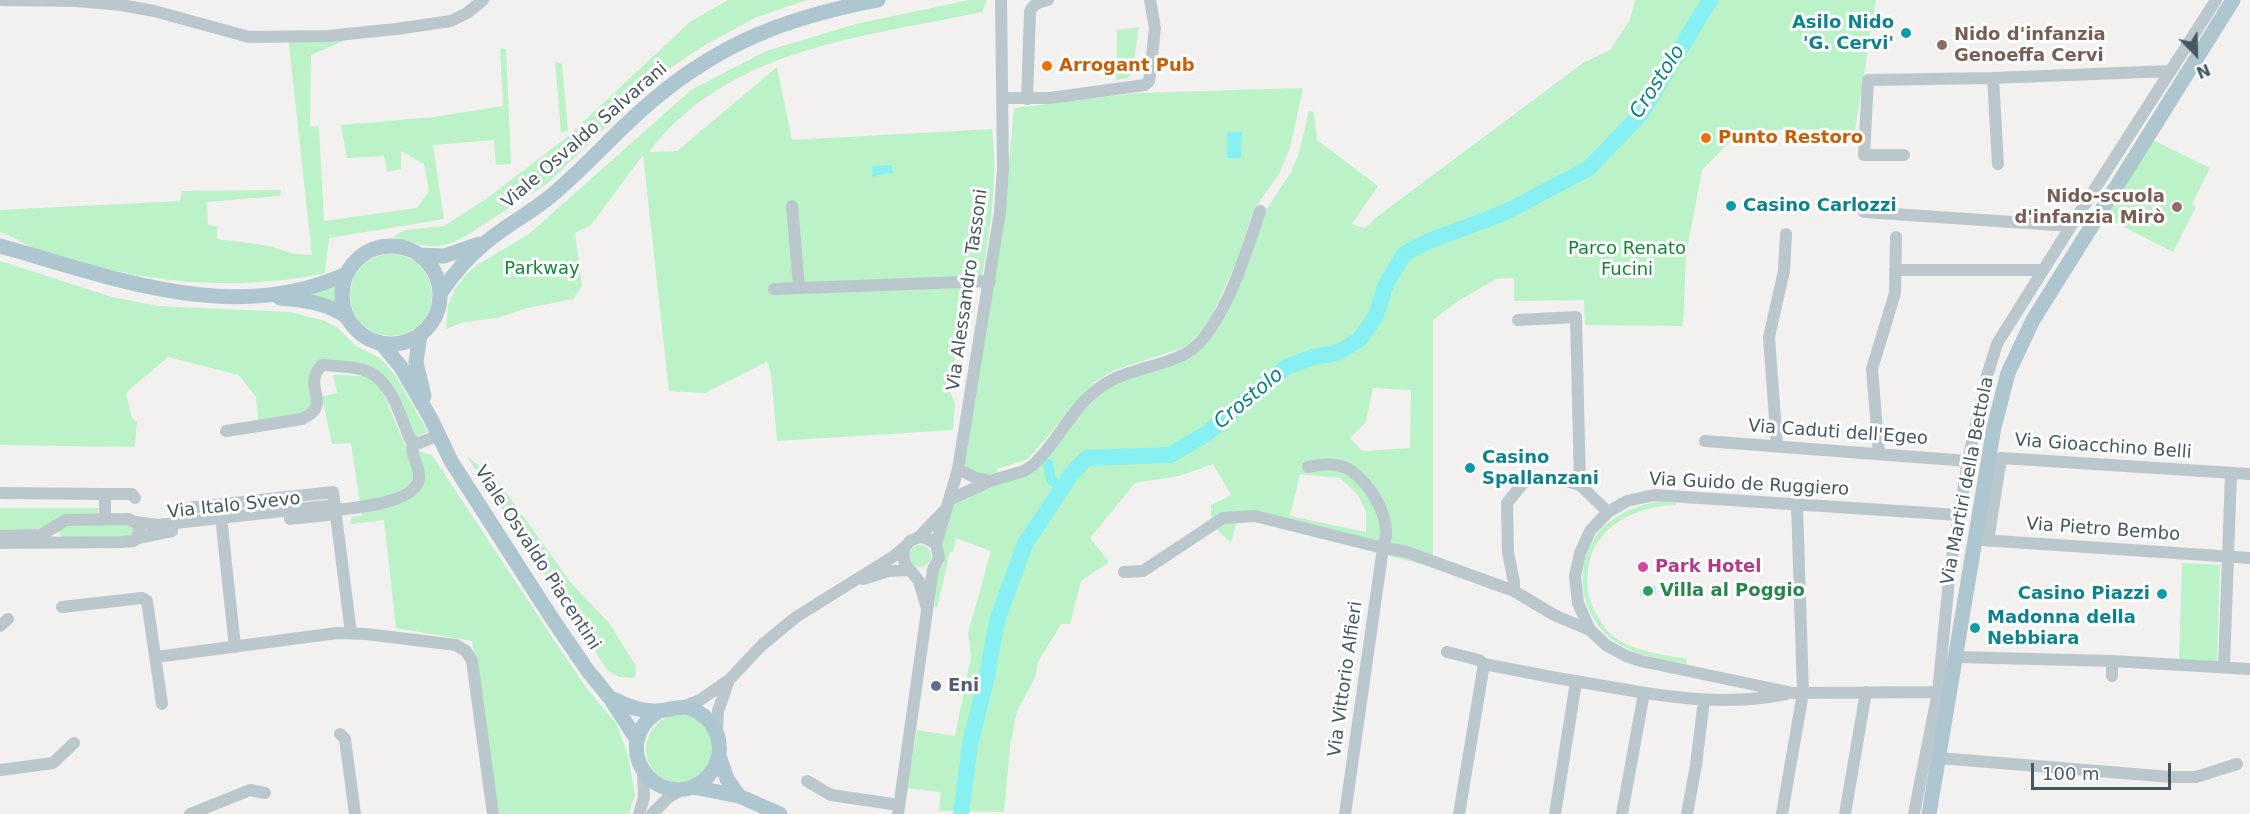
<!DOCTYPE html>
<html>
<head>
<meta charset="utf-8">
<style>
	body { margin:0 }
	#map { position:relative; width:2250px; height:814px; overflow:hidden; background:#f3f0f0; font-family:"DejaVu Sans",sans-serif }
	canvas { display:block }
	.north { position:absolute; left:2166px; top:24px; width:60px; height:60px; -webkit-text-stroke:4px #fff; paint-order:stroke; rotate:157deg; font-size:16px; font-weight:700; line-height:24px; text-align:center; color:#46585f }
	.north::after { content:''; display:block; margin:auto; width:21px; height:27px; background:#46585f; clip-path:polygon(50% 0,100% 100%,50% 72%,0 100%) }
	.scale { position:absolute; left:2031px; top:763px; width:140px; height:27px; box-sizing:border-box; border:3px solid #46585f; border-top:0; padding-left:8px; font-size:18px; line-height:21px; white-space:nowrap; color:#46585f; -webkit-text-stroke:4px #fff; paint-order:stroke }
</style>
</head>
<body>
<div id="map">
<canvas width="2250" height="814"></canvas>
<div class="north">N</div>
<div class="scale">100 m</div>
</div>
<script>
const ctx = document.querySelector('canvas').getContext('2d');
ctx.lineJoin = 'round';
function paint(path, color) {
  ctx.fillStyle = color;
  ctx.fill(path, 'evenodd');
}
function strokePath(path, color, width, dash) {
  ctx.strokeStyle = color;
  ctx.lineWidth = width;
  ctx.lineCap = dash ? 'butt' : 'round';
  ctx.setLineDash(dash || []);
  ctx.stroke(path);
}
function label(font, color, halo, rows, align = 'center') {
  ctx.font = font + ' "DejaVu Sans",sans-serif';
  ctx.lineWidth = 6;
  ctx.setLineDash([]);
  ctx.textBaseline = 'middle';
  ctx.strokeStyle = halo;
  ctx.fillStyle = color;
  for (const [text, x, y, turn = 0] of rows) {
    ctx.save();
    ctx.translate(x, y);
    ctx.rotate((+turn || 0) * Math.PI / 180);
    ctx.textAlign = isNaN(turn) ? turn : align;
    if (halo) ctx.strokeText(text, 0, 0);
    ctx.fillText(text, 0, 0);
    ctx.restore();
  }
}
paint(new Path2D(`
	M728,0h79l-50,17 -52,28 -44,29 -113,109 -84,54c-30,16 -40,8 -71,0l12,-7 39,-4 42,-27 80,-61 124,-116z
	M969,0h18l-5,12c-119,25 -254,36 -333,140l28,-1 100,-84 15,73 200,-11c6,49 -1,94 -9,142l-2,10 -8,1 -18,77 -8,16 1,12 7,16 -2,27 -176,11 -6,-67 -4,-12 -62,31 -36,-2 -26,-236 -52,70 -16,8 7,53 -9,13 -46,9 -30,10 -33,4 -18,7 2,-24 7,-16 10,-13 12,-11 52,-31 162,-144 75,-39 90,-27z
	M1635,0h241l-21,130 -69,-1 -39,4 -17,9 -28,28 -16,84 -3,72 -98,-1 -1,-25 -70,1v-23l-18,1 -38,22 -25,19v247l-181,-46h-15l-6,21c-16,-13 -20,-16 -20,-37l20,-10 -18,-31 -34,12 -44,7 -45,55 19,24 -28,19 -11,43h-9l-23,38 -3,16 -18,33 -7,35 -6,66 -65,-1 2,-19 -34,-4 10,-58 38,6 16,-80 -3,-23 23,-82 -35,-13 -3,14h-3l-13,56 -2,-1 1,-32 8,-12 -2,-23 12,-38 12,-8 60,-21 59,-66 25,-22 85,-33 31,-36 42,-109 23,-35 7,-16 11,-45 5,1 3,28 61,46 -26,38 13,4 13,-12 205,-153 27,-13 20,-30zM1373,388l38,2 -1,58 -48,3 -12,-13 16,-16zM1300,474l40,4 18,17 8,17v20l-76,-16z
	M1139,27l-7,46 -4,5 -12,2 1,-50z
	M361,33l-50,22 -1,72 9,-1 5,95 93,-13 12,-17 -5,-27 -23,-13v18l-14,3 -3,-16 -37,2 -6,-33 93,-8 69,-11 -3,-58 6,1 5,115 -15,1 -2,-25 -61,5 11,74 -115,19 -4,35c-82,18 -168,11 -249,-12 -12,-4 -27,-6 -39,-11 -13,-6 -24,-14 -37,-18v-22l180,-9 2,-10 99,-1 -1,6 -73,6 1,23 9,1v13l53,7 24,8 18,1 -24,-219z
	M555,62l7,2 6,66 -7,3z
	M1303,88l-13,60 -11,26 -25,35 -17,52 -29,63 -23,23 -70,23 -22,13 -65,76 -31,10 1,6 -16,1 -19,-9 43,-275 8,-84 123,-15z
	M2153,140l57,28 -18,36 4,3 -23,45 -68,-35z
	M350 295a41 41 0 1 1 82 0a41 41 0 1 1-82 0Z
	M0,261l112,36 45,9 133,6 35,9 13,7 18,18 24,12 15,17 33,57 -18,7 -38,-66 -50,-7 -5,43 -58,17 -3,-29 -17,-22 -71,-18 -42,36 6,25 5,3 -2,26 -135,-2z
	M337,285v21l-29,-13z
	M333,375l33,1 15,12 25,60 26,7 128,194 27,40 29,34 12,32 7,40 -6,19h-131l-26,-173 -76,-13 -12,-108 -33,4v-7l11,-1 -11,-73 -19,1 -10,-47 15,-4z
	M466,455l34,29 72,100 37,39 27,43 -1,12 -16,-1 -11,-6z
	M1659,501l17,2v2c-40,1 -83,21 -88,65 -1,15 -1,26 6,40 6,9 10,19 19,26 21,16 48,18 74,23l-1,5c-27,-5 -55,-9 -77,-27 -27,-23 -35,-66 -16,-97 14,-23 41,-34 66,-39z
	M0,508h98v6l-66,17h-32z
	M126,523l9,3 -2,12h-70l-5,-6 4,-8z
	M909 556a11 11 0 1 1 22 0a11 11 0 1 1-22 0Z
	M2182,563l38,2 -3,97 -38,-2z
	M646 749a34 34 0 1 1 68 0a34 34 0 1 1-68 0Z`), '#bcf2c7');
paint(new Path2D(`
	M1227,132h15l-1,26h-14z
	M892,165l1,8 -12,1 -8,3 -1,-11z
	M1649,585l6,1 1,7 -4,3h-11l-1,-5z`), '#86f0f2');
strokePath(new Path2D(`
	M1048,464l3,15 10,10`), '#86f0f2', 10);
strokePath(new Path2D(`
	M961,814l9,-70 16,-63 11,-60 28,-77 47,-71 15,-15 83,-3 36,-21 80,-67 27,-10 24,-4 23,-14 16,-23 10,-32 18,-30 23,-12 79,-30 83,-44 51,-53 70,-115`), '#86f0f2', 16);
strokePath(new Path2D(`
	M0,0l77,1 45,4 32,6 95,26 79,-1 68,-7 55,-8 16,-8 16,-13
	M1993,78l5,86
	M1003,98h47l95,-13 4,-4 1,-6 5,-47 -5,-28
	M1027,99l3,-87c3,-9 10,-10 18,-12
	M1904,155h-40l4,-75 125,-2 178,-7
	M792,206l7,81
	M1864,212l207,14 145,-226
	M1895,270h148
	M774,289l216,-8
	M1518,320l58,-3 4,168 28,27
	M226,431l76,-12c33,-15 -2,-32 20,-54 12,1 26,1 38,4 31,7 39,44 50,70l7,5 22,-9
	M1705,441l263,20
	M1777,446l-8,-109 15,-66 2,-37
	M1879,454l-7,-85 23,-76 1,-56
	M1308,467c13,-3 30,-5 42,3 22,15 44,52 33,78l-38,266
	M958,469l18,9 14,3
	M0,493l105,1v25
	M105,494h27l3,4
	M949,500l41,-19 34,-10 9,-6c25,-23 40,-60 69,-79 25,-17 55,-18 81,-31 39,-19 64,-105 77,-144
	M335,510c19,-2 82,-7 84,-32 1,-13 -10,-24 -6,-36
	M290,519l46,-5
	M136,522l22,3 177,-20
	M178,523v-14l155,-17 18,141
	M222,526l13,121
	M0,536l41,-1 25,-15 63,-1 9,5 2,8 -6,9 -12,1 -122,1
	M138,538l34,-7
	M1982,540l268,18
	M1988,541l13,-83 249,16
	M936,544l22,-75 42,-257 3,-44 -2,-168
	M1124,572l19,-1 80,-53 32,-2 128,32 21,3 110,40 40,24 36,15
	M863,579l26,-8 21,-1
	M1514,591v-9l-6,-29 -1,-50 17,-21 29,-5 27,8
	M926,605l-7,-24 -14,-17 -2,-10 2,-7 5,-6 9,-4 26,-27
	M62,607l80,-9 5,3 15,103
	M0,626l8,-7
	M1447,652l32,8 5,4c44,9 88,17 132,24 57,10 112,18 170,6
	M156,657l181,-24 29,1 90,11 10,6 6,10 21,153
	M1956,657l156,4 138,8
	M2112,661v15
	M2224,667l7,-194
	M1938,692l-145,1 -152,-32 -15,-5 -20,-11 -16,-15 -12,-27 -3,-27 5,-23 10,-22 18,-19 19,-11 27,-6 305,20
	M682,707l18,-7 29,-20 33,-35 34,-28 98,-61 11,-9
	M717,733l1,-22 11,-31
	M340,734l5,5 10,75
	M1939,758l232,19h25l41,-13
	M1,770l52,-7 21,-20
	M807,781l24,14 68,10
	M190,814l60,-24 15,3
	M639,814l5,-17 -1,-26
	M652,814l17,-17 12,-7
	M898,814l35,-245 6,-11 -3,-14 -10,-6 -7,-1
	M1459,814l25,-150
	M1555,814l21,-132
	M1622,814l22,-121
	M1687,814l9,-49 8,-65
	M1782,814l21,-121 -6,-188
	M1845,814l21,-122
	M1914,814l24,-122 12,-122 18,-109 18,-82 11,-35 6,-10 68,-108`), '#bac8ce', 12);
strokePath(new Path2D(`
	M342 295a49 49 0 1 1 98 0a49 49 0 1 1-98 0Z
	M0,246c112,31 233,80 346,28
	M419,255l25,1 35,-12
	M440,294c13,-20 27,-36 45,-51 21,-18 46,-30 67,-48 35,-29 65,-65 100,-94 69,-59 137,-84 226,-101
	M280,298c24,2 48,5 67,19
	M420,335l-4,27 8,34
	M381,343l20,24 30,52 20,42 100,156 37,54 22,27 27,42
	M613,699c15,7 27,13 44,12 17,-1 27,-9 44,3 13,8 20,24 18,40 -2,11 -7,20 -16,27 -46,33 -97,-36 -44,-70
	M719,756l8,23 12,17
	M693,787l46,9 41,18
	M1929,814l65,-387 14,-54 25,-53 200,-320`), '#aec6d0', 15);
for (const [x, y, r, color] of [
	[1906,33,6,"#0f9aa8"],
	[1942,45,6,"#8d6e63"],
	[1047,66,6,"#e8710a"],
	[1706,138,6,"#e8710a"],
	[1731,206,6,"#0f9aa8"],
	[2177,207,6,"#8d6e63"],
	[1470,468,6,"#0f9aa8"],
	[1643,567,6,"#d1479c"],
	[1648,591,6,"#2e9e5b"],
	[2162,594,6,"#0f9aa8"],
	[1975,628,6,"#0f9aa8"],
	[936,686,6,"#5c6f8a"]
]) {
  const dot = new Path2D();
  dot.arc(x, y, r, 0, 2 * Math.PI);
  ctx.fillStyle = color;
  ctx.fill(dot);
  strokePath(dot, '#fff', 2);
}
label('bold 18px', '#0d838f', '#fff', [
	["Asilo Nido",1894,23,"right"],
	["'G. Cervi'",1894,44,"right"],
	["Casino Carlozzi",1743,206],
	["Casino",1482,458],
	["Spallanzani",1482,479],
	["Casino Piazzi",2150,594,"right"],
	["Madonna della",1987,618],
	["Nebbiara",1987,639]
], 'left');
label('bold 18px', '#785e54', '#fff', [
	["Nido d'infanzia",1954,35],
	["Genoeffa Cervi",1954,56],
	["Nido-scuola",2165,197,"right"],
	["d'infanzia Mirò",2165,218,"right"]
], 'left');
label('bold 18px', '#c56008', '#fff', [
	["Arrogant Pub",1059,66],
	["Punto Restoro",1718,138]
], 'left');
label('18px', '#46585f', '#fff', [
	["Viale Osvaldo Salvarani",585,136,-41],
	["Via Alessandro Tassoni",968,290,-82],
	["Via Caduti dell'Egeo",1838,433,4],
	["Via Gioacchino Belli",2103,447,4],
	["Via Martiri della Bettola",1968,481,-79],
	["Via Guido de Ruggiero",1749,485,3],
	["Via Italo Svevo",234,506,-6],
	["Via Pietro Bembo",2103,530,4],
	["Viale Osvaldo Piacentini",537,558,57],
	["Via Vittorio Alfieri",1346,679,-82]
]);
label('18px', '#118735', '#fff', [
	["Parco Renato",1627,249],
	["Fucini",1627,270],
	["Parkway",542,269]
]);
label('bold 18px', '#b23c85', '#fff', [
	["Park Hotel",1655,567]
], 'left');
label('bold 18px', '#27864d', '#fff', [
	["Villa al Poggio",1660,591]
], 'left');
label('bold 18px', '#4e5e75', '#fff', [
	["Eni",948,686]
], 'left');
label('italic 20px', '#068284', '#fff', [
	["Crostolo",1658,82,-57],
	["Crostolo",1249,399,-40]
]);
</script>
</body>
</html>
